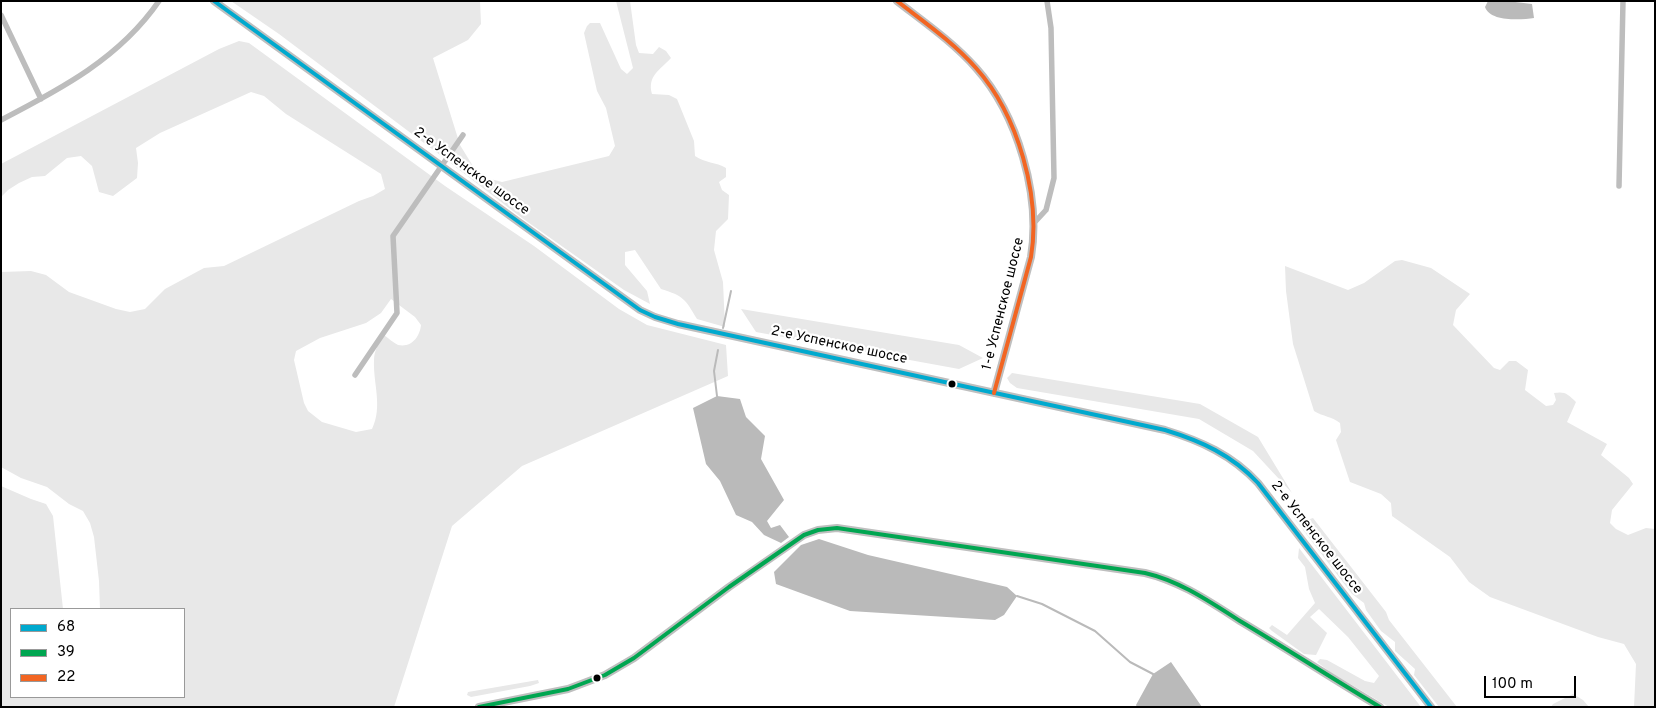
<!DOCTYPE html>
<html>
<head>
<meta charset="utf-8">
<style>
	body { margin:0 }
	#map { position:relative; width:1656px; height:708px; overflow:hidden; background:#fff; font-family:Overpass,sans-serif }
	canvas { display:block }
	.frame { position:absolute; inset:0; border:2px solid #000; pointer-events:none }
	.legend { position:absolute; left:10px; top:608px; width:175px; height:90px; box-sizing:border-box; background:#fff; border:1px solid #999; margin:0; padding:6px 9px; list-style:none; font-size:15px; color:#000 }
	.legend li { display:flex; align-items:center; gap:10px; height:25px }
	.legend b { width:25px; border:1px solid #999 }
	.scale { position:absolute; left:1484px; top:676px; width:92px; height:22px; box-sizing:border-box; border:2px solid #000; border-top:0; padding-left:6px; font-size:15px; line-height:18px; white-space:nowrap; color:#000; -webkit-text-stroke:4px #fff; paint-order:stroke }
</style>
</head>
<body>
<div id="map">
<canvas width="1656" height="708"></canvas>
<div class="frame"></div>
<ul class="legend">
<li><b style="height:6px;background:#00a9ce"></b>68</li>
<li><b style="height:6px;background:#00a651"></b>39</li>
<li><b style="height:6px;background:#f26522"></b>22</li>
</ul>
<div class="scale">100 m</div>
</div>
<script>
const ctx = document.querySelector('canvas').getContext('2d');
ctx.lineJoin = 'round';
function paint(path, color) {
  ctx.fillStyle = color;
  ctx.fill(path, 'evenodd');
}
function strokePath(path, color, width, dash) {
  ctx.strokeStyle = color;
  ctx.lineWidth = width;
  ctx.lineCap = dash ? 'butt' : 'round';
  ctx.setLineDash(dash || []);
  ctx.stroke(path);
}
function label(font, color, halo, rows, align = 'center') {
  ctx.font = font + ' Overpass,sans-serif';
  ctx.lineWidth = 4.5;
  ctx.setLineDash([]);
  ctx.textBaseline = 'middle';
  ctx.strokeStyle = halo;
  ctx.fillStyle = color;
  for (const [text, x, y, turn = 0] of rows) {
    ctx.save();
    ctx.translate(x, y);
    ctx.rotate((+turn || 0) * Math.PI / 180);
    ctx.textAlign = isNaN(turn) ? turn : align;
    if (halo) ctx.strokeText(text, 0, 0);
    ctx.fillText(text, 0, 0);
    ctx.restore();
  }
}
paint(new Path2D(`
	M231,1h249l1,23 -13,16 -35,18 27,87 19,31 23,6 107,-26 6,-10 -9,-38 -9,-17 -13,-58 3,-7 3,-3h10l21,46 6,5 6,-6 -17,-67h14l6,44 3,8 14,1 6,-7 7,4 5,7c-11,12 -24,18 -19,36l17,1 8,4 17,42 1,15c10,7 21,6 31,12v9l-7,5 3,8 7,5 -1,24 -12,12 -2,19 9,32 2,45 -28,-8c-12,-20 -13,-23 -36,-30l-26,-39 -10,2v13l22,26 3,13 -26,-14 -102,-72 -82,-63 -161,-121z
	M239,41l10,2 196,143 89,60 85,63 28,16 79,20 2,31 -206,90 -70,60 -58,181h-393v-221l30,13 15,5 7,12 10,93h-52v88h173v-88h-84l-1,-28 -5,-44 -4,-14 -7,-12 -14,-7 -22,-17 -26,-9 -20,-11v-195l30,-1 15,4 23,17 47,17 14,3 15,-3 20,-20 39,-21 20,-2 135,-65 14,-5 12,-7 -4,-15 -95,-60 -22,-18 -13,-4 -91,41 -24,15 2,15 -1,15 -24,18 -14,-4 -7,-26 -11,-10 -14,2 -22,18 -13,1 -13,6 -11,7 -7,7v-33l218,-115zM391,299l24,18 6,8c-1,11 -9,23 -23,20 -4,-2 -10,-7 -14,-10 -5,7 -10,16 -10,25 -1,24 9,46 -2,69l-16,3 -34,-10 -14,-11 -4,-8 -10,-43 2,-9 24,-13 46,-15 15,-10z
	M1402,260l29,8 39,26 -14,16 -3,15 41,43 6,2 9,-9h7l12,9 -3,20 21,16 7,-1 3,-5 -2,-7c11,-2 14,1 22,9l-9,20 40,22 -6,11 28,23 4,6 -21,26 -2,13 6,6 12,6 18,-7 9,1v178h-21l2,-43 -12,-20 -26,-7 -108,-40 -21,-15 -19,-25 -58,-41 -1,-13 -10,-9 -31,-12 -14,-42 5,-8 -1,-9c-9,-7 -16,-6 -26,-12l-21,-67 -7,-53 -1,-25 63,24 16,-7 31,-22z
	M741,309l218,36 24,13 -24,11 -203,-37z
	M1012,373l188,31 58,33 34,56 -39,-42 -54,-32 -182,-31 -7,-5 -3,-5z
	M1294,516l13,4 6,-2 73,94 3,8 68,87h-18l-25,-32 1,-6 -20,-18v-9l-14,-11 -15,-21 -2,-7 -12,-9 -58,-76z
	M1299,548l122,159h-32l-59,-35 -13,-10 3,-3 7,1 38,21 9,2 5,-7 -31,-39 -29,-28 -9,8 17,16 -11,22 -12,-1 -32,-23 -3,-3 3,-3 15,10 28,-32 -6,-14 -4,-22 -7,-9z
	M538,680l1,3 -9,3 -59,11 -4,-2 1,-3z
	M1573,694l10,6 6,7h-38l2,-3z`), '#e8e8e8');
paint(new Path2D(`
	M1488,1h19l25,3 2,14c-13,2 -44,4 -49,-11z
	M717,396l23,3 6,18 19,19 -4,23 23,41 -17,21 4,7 9,-3 9,12 -8,6 -17,-8 -12,-13 -16,-7 -16,-34 -14,-17 -13,-56z
	M819,539l49,16 139,32 10,9 -13,19 -9,5 -145,-9 -74,-27 -2,-12 27,-27z
	M1171,662l31,45h-65l-1,-2 17,-31z`), '#bababa');
strokePath(new Path2D(`
	M723,328l8,-37
	M717,396l-3,-25 4,-21
	M1017,596l25,8 53,27 35,31 23,12`), '#bababa', 2);
strokePath(new Path2D(`
	M1,15l40,84
	M1,120c60,-31 119,-62 158,-119
	M1619,186l4,-185
	M1034,223l12,-13 8,-32 -3,-150 -4,-27
	M355,375l42,-62 -4,-77 70,-101`), '#bdbdbd', 5.5);
strokePath(new Path2D(`
	M214,1l426,309 15,7 23,7 487,106c36,11 67,25 93,53l173,224
	M897,1c27,21 56,41 79,67 42,47 65,128 55,189l-37,136
	M479,707l89,-18 37,-14 29,-17 95,-71 75,-52 14,-5 19,-2 308,45c35,8 65,29 95,48 47,28 93,58 140,86`), '#bfbfbf', 8);
strokePath(new Path2D(`
	M214,1l426,309 15,7 23,7 487,106c36,11 67,25 93,53l173,224`), '#00a9ce', 4);
strokePath(new Path2D(`
	M479,707l89,-18 37,-14 29,-17 95,-71 75,-52 14,-5 19,-2 308,45c35,8 65,29 95,48 47,28 93,58 140,86`), '#00a651', 4);
strokePath(new Path2D(`
	M897,1c27,21 56,41 79,67 42,47 65,128 55,189l-37,136`), '#f26522', 4);
for (const [x, y, r, color] of [
	[952,384,4.5,"#000"],
	[597,678,4.5,"#000"]
]) {
  const dot = new Path2D();
  dot.arc(x, y, r, 0, 2 * Math.PI);
  ctx.fillStyle = color;
  ctx.fill(dot);
  strokePath(dot, '#fff', 2);
}
label('14px', '#000', '#fff', [
	["2-е Успенское шоссе",471,172,36],
	["1-е Успенское шоссе",1004,304,-76],
	["2-е Успенское шоссе",839,346,12],
	["2-е Успенское шоссе",1316,538,52]
]);
</script>
</body>
</html>
